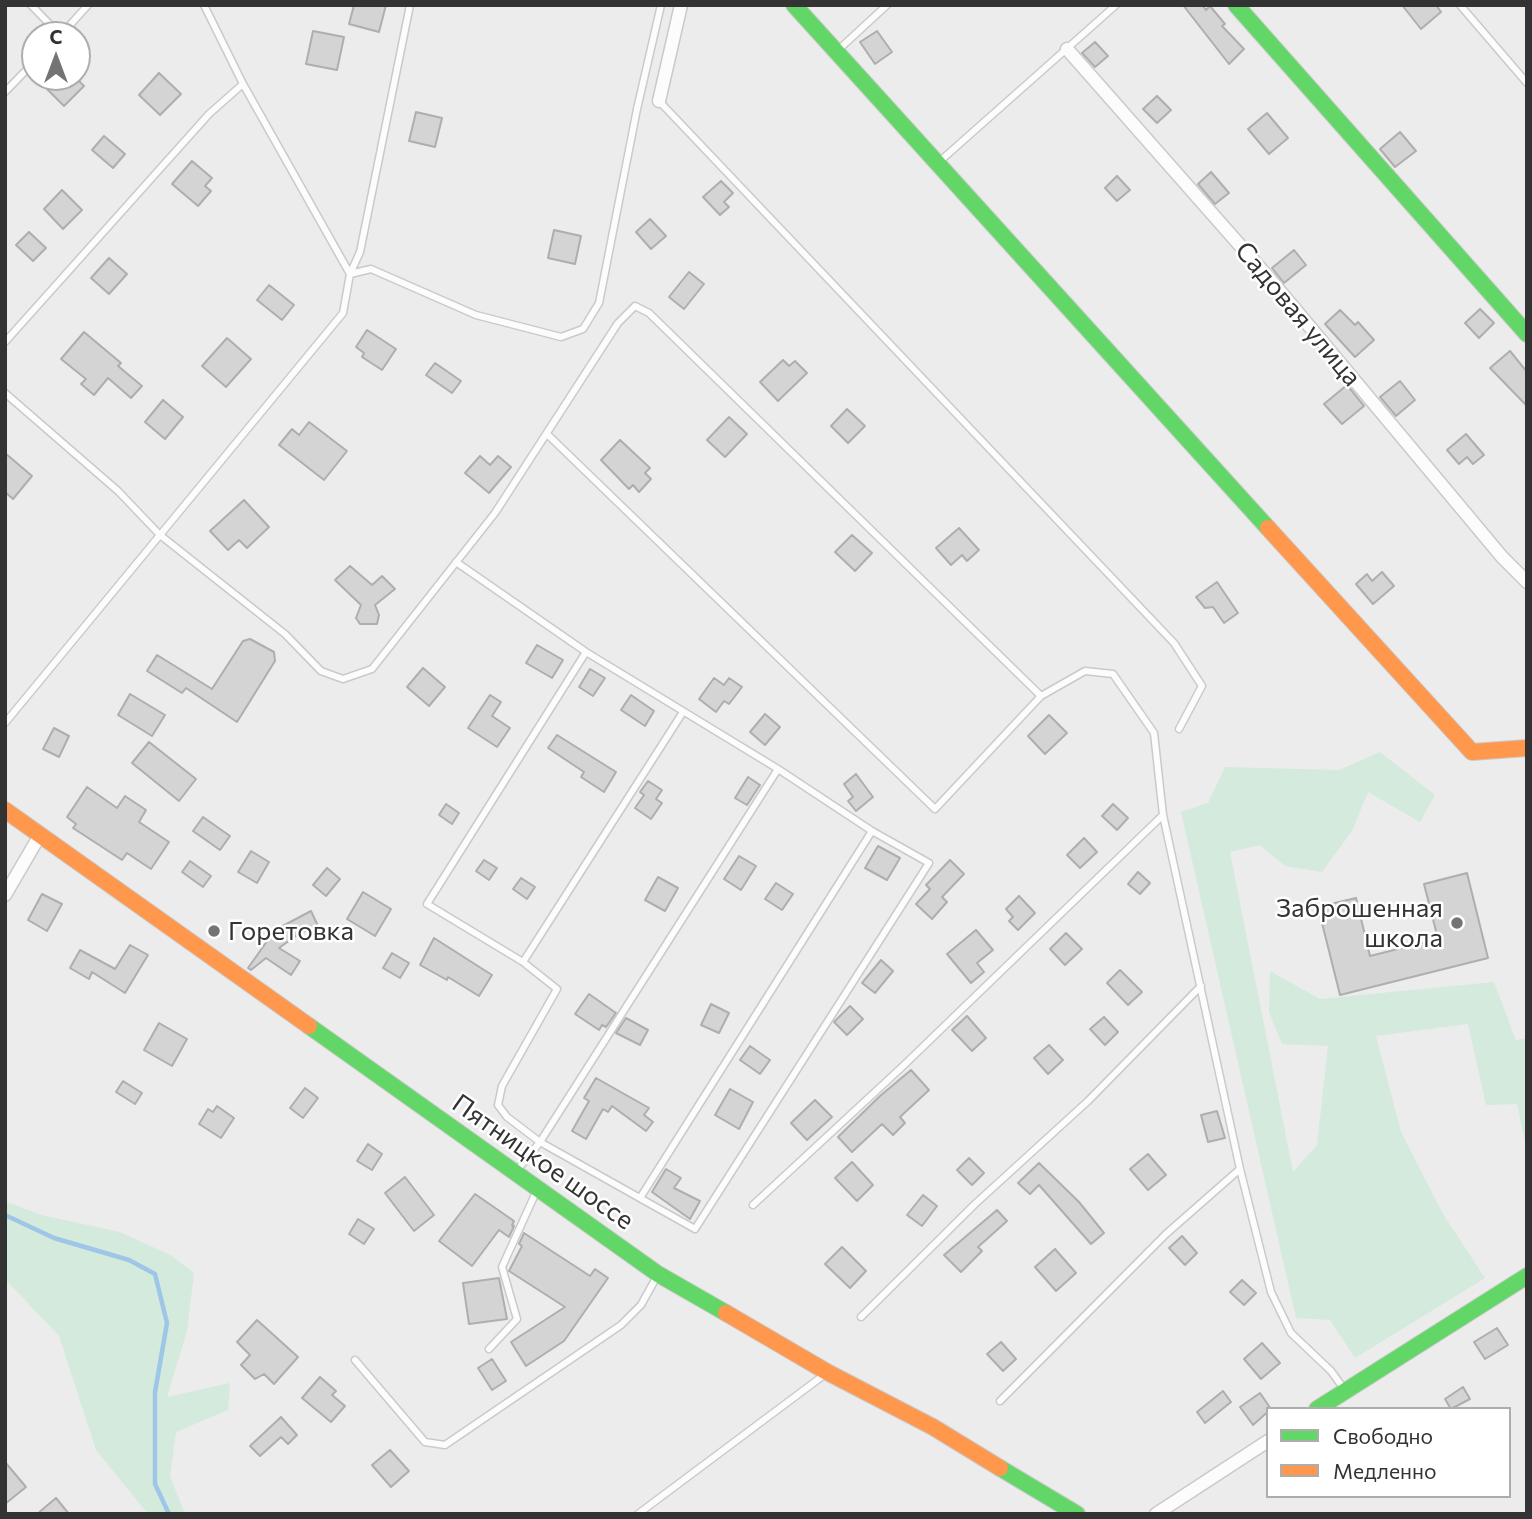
<!DOCTYPE html>
<meta charset="utf-8">
<style>
body{margin:0}
#map{position:relative;width:1532px;height:1519px;overflow:hidden;background:#ececed;font-family:Commissioner,sans-serif}
canvas{display:block}
.frame{position:absolute;inset:0;border:7px solid #333334;pointer-events:none}
.legend{position:absolute;left:1266px;top:1407px;width:245px;height:91px;box-sizing:border-box;background:#fff;border:2px solid #adadae;margin:0;padding:9px 12px;list-style:none;font-size:21px;color:#333334}
.legend li{display:flex;align-items:center;gap:14px;height:35px}
.legend b{width:35px;border:2px solid #adadae}
.north{position:absolute;left:21px;top:21px;width:70px;height:70px;box-sizing:border-box;background:#fff;border:2px solid #adadae;border-radius:50%;rotate:0deg;font-size:19px;font-weight:700;line-height:28px;text-align:center;color:#333334}
.north::after{content:'';display:block;margin:auto;width:24px;height:32px;background:#747475;clip-path:polygon(50% 0,100% 100%,50% 72%,0 100%)}
</style>
<div id="map">
<canvas width="1532" height="1519"></canvas>
<div class="frame"></div>
<ul class="legend">
<li><b style="height:9px;background:#63d668"></b>Свободно</li>
<li><b style="height:9px;background:#ff974d"></b>Медленно</li>
</ul>
<div class="north">С</div>
</div>
<script>
const context = document.querySelector('canvas').getContext('2d');
context.lineJoin = 'round';
function fillPath(path, color) { context.fillStyle = color; context.fill(path, 'evenodd'); }
const poly = rows => new Path2D(rows.map(r => 'M' + r).join(''));
function trace(path, color, width, dash) { context.strokeStyle = color; context.lineWidth = width; context.lineCap = dash ? 'butt' : 'round'; context.setLineDash(dash || []); context.stroke(path); }
function drawText(font, color, halo, rows, align = 'center') {
  context.font = font + ' Commissioner,sans-serif'; context.lineWidth = 5; context.setLineDash([]); context.textBaseline = 'middle'; context.strokeStyle = halo; context.fillStyle = color; for (const [text, x, y, turn = 0] of rows) {
    context.save(); context.translate(x, y); context.rotate((+turn || 0) * Math.PI / 180); context.textAlign = isNaN(turn) ? turn : align; if (halo) context.strokeText(text, 0, 0); context.fillText(text, 0, 0); context.restore();
  }
}
const green = poly([
 [1380,752,1435,795,1420,822,1368,792,1352,831,1322,872,1285,866,1260,845,1230,852,1293,1172,1317,1145,1328,1046,1282,1044,1269,1012,1270,971,1320,999,1494,982,1516,1040,1527,1038,1527,1152,1517,1104,1486,1105,1468,1024,1376,1036,1401,1132,1443,1214,1485,1278,1355,1358,1330,1320,1296,1318,1181,812,1208,803,1225,767,1339,770],
 [5,1201,41,1215,120,1232,172,1256,194,1273,187,1331,167,1397,230,1383,228,1410,176,1432,170,1476,185,1514,148,1514,96,1450,59,1336,5,1279]
]);
const stream = poly([
 [5,1215,54,1238,129,1260,155,1274,167,1323,155,1392,155,1484,169,1514]
]);
const building = poly([
 [354,5,386,5,379,32,349,24,354,5],
 [1183,5,1202,5,1206,10,1210,6,1225,24,1222,26,1244,49,1229,64,1183,5],
 [1402,5,1436,5,1441,12,1421,29,1402,5],
 [313,31,344,37,337,70,306,64,313,31],
 [877,31,892,52,875,64,860,42,877,31],
 [1095,42,1108,56,1095,67,1082,53,1095,42],
 [159,73,181,94,160,115,139,95,159,73],
 [35,77,75,77,84,86,64,106,35,77],
 [1157,96,1171,110,1157,123,1143,109,1157,96],
 [416,112,442,118,435,147,409,141,416,112],
 [1267,113,1288,138,1269,154,1248,129,1267,113],
 [1400,132,1416,151,1395,167,1380,149,1400,132],
 [104,136,125,154,113,168,92,150,104,136],
 [192,161,212,178,205,186,211,191,198,206,172,184,192,161],
 [1211,172,1229,193,1215,204,1198,184,1211,172],
 [1117,176,1130,190,1117,201,1105,188,1117,176],
 [721,181,733,193,724,202,729,207,720,215,703,197,721,181],
 [62,190,82,210,63,229,44,209,62,190],
 [650,219,666,236,651,249,636,232,650,219],
 [554,230,581,236,575,264,548,258,554,230],
 [29,232,46,248,33,261,16,245,29,232],
 [1294,250,1306,265,1284,283,1272,268,1294,250],
 [109,258,127,274,109,294,91,278,109,258],
 [689,272,704,284,684,309,669,297,689,272],
 [269,285,294,305,282,320,257,300,269,285],
 [1480,309,1494,323,1479,338,1465,323,1480,309],
 [1340,310,1355,325,1358,322,1374,340,1355,357,1325,324,1340,310],
 [367,330,396,349,382,370,362,357,364,353,356,347,367,330],
 [84,332,121,363,118,366,142,386,131,398,108,378,94,395,81,384,86,379,61,359,84,332],
 [227,338,251,359,226,387,202,366,227,338],
 [1510,351,1527,372,1527,406,1490,368,1510,351],
 [783,360,789,366,795,361,807,373,778,401,760,382,783,360],
 [435,363,461,381,452,393,426,375,435,363],
 [1400,381,1415,400,1396,416,1380,397,1400,381],
 [1347,385,1364,406,1342,424,1324,404,1347,385],
 [163,400,183,417,165,439,145,422,163,400],
 [847,409,865,426,848,443,831,426,847,409],
 [729,417,747,434,725,457,707,440,729,417],
 [309,422,347,451,324,480,279,445,292,429,299,435,309,422],
 [1466,434,1484,455,1473,464,1467,457,1459,464,1447,450,1466,434],
 [620,440,650,468,645,473,651,479,639,492,633,485,629,489,601,460,620,440],
 [5,453,32,476,13,499,5,492,5,453],
 [480,456,490,465,498,456,511,467,489,493,465,473,480,456],
 [244,500,269,527,247,548,239,540,228,550,210,531,244,500],
 [959,528,979,550,967,561,962,555,951,565,936,548,959,528],
 [852,535,872,553,855,571,835,552,852,535],
 [350,566,372,585,382,576,395,589,375,605,379,615,377,624,360,624,356,618,361,605,335,580,350,566],
 [1382,572,1394,586,1373,604,1356,584,1367,574,1372,581,1382,572],
 [1217,582,1238,613,1224,623,1213,607,1205,608,1196,597,1217,582],
 [250,639,274,652,275,661,237,722,186,688,182,693,147,671,157,655,212,689,243,641,250,639],
 [537,645,563,660,552,678,526,663,537,645],
 [423,668,445,687,429,706,407,687,423,668],
 [590,669,605,678,593,696,579,687,590,669],
 [714,678,724,685,729,678,742,687,729,704,724,701,716,712,699,699,714,678],
 [130,694,165,715,152,736,118,715,130,694],
 [490,695,501,702,492,716,510,728,497,747,468,728,490,695],
 [631,695,654,711,645,726,621,710,631,695],
 [765,714,780,727,765,745,750,732,765,714],
 [1049,715,1067,733,1045,754,1028,736,1049,715],
 [54,728,69,736,59,757,43,749,54,728],
 [557,735,616,772,604,792,581,777,584,772,548,748,557,735],
 [149,742,196,779,179,801,132,763,149,742],
 [856,774,873,797,856,811,848,801,853,797,844,784,856,774],
 [748,777,760,785,747,805,735,798,748,777],
 [648,781,662,790,656,799,662,803,651,819,635,808,644,795,640,792,648,781],
 [87,787,117,808,125,796,146,810,139,822,169,842,151,869,127,853,122,860,73,828,76,824,67,817,87,787],
 [446,804,459,813,452,824,439,815,446,804],
 [1113,804,1128,818,1117,830,1102,816,1113,804],
 [203,817,230,836,220,850,193,831,203,817],
 [1084,838,1097,852,1080,868,1067,855,1084,838],
 [878,846,900,858,887,880,865,868,878,846],
 [251,851,269,862,257,883,238,872,251,851],
 [739,856,756,866,741,890,724,879,739,856],
 [484,860,497,868,489,880,476,871,484,860],
 [950,860,964,874,942,897,947,902,932,919,916,904,930,889,926,885,950,860],
 [190,861,211,876,203,887,182,872,190,861],
 [327,868,340,879,326,896,313,885,327,868],
 [1138,872,1150,883,1140,894,1128,884,1138,872],
 [1467,873,1488,958,1340,995,1318,907,1356,898,1370,956,1438,939,1424,884,1467,873],
 [658,877,678,888,665,911,645,900,658,877],
 [521,878,535,887,527,899,513,889,521,878],
 [776,883,793,894,782,910,765,899,776,883],
 [363,892,391,909,375,936,347,919,363,892],
 [42,894,62,904,47,931,28,920,42,894],
 [1019,896,1035,913,1018,930,1009,921,1013,917,1006,909,1019,896],
 [311,911,318,926,300,933,279,948,300,961,291,975,266,958,251,970,248,968,275,930,311,911],
 [976,930,993,950,977,963,984,972,971,983,947,954,976,930],
 [1066,933,1082,949,1065,965,1050,949,1066,933],
 [434,938,492,975,479,996,448,977,447,980,420,965,434,938],
 [130,945,148,955,125,993,92,972,89,979,70,968,80,950,115,969,130,945],
 [392,953,409,963,400,978,383,968,392,953],
 [881,960,893,971,875,993,862,983,881,960],
 [1120,970,1142,992,1128,1005,1107,983,1120,970],
 [589,994,616,1013,606,1027,602,1025,599,1030,575,1014,589,994],
 [711,1004,729,1013,719,1033,701,1025,711,1004],
 [850,1006,863,1019,847,1035,834,1022,850,1006],
 [967,1016,986,1038,972,1051,952,1030,967,1016],
 [1104,1017,1118,1032,1105,1045,1090,1029,1104,1017],
 [626,1018,648,1030,640,1045,616,1033,626,1018],
 [159,1023,187,1039,172,1066,144,1050,159,1023],
 [1049,1045,1063,1060,1048,1074,1034,1058,1049,1045],
 [750,1046,770,1060,760,1074,740,1060,750,1046],
 [911,1070,929,1090,900,1117,905,1123,893,1135,882,1124,852,1152,838,1137,880,1096,911,1070],
 [596,1078,649,1108,644,1115,653,1122,646,1131,612,1106,608,1112,603,1109,586,1139,572,1131,589,1101,584,1098,596,1078],
 [123,1081,142,1093,135,1104,116,1092,123,1081],
 [305,1088,318,1098,303,1118,290,1108,305,1088],
 [730,1089,753,1102,739,1129,715,1115,730,1089],
 [815,1100,832,1117,807,1140,791,1123,815,1100],
 [217,1106,234,1118,221,1138,199,1124,208,1109,213,1112,217,1106],
 [1217,1111,1225,1138,1208,1142,1201,1115,1217,1111],
 [368,1144,382,1154,372,1170,357,1161,368,1144],
 [1148,1154,1166,1175,1148,1190,1130,1169,1148,1154],
 [969,1158,984,1173,972,1185,957,1170,969,1158],
 [852,1162,873,1185,857,1201,835,1178,852,1162],
 [1039,1163,1079,1202,1104,1233,1091,1244,1039,1185,1030,1194,1018,1183,1039,1163],
 [666,1169,681,1178,674,1188,700,1201,690,1219,652,1192,666,1169],
 [405,1177,434,1215,414,1231,385,1193,405,1177],
 [475,1194,514,1221,512,1225,514,1226,509,1237,499,1230,472,1266,439,1241,475,1194],
 [923,1195,937,1206,922,1226,907,1215,923,1195],
 [997,1210,1007,1221,978,1247,982,1251,961,1272,944,1255,997,1210],
 [358,1219,374,1229,364,1244,349,1234,358,1219],
 [524,1233,590,1276,595,1269,608,1278,564,1341,526,1366,511,1342,565,1307,509,1271,522,1246,519,1244,524,1233],
 [1182,1236,1197,1253,1185,1265,1169,1248,1182,1236],
 [842,1247,866,1271,850,1288,825,1264,842,1247],
 [1055,1249,1076,1273,1056,1291,1035,1267,1055,1249],
 [499,1278,507,1319,469,1324,463,1283,499,1278],
 [1242,1280,1256,1293,1244,1305,1230,1292,1242,1280],
 [257,1320,298,1357,274,1384,264,1374,255,1379,241,1365,250,1355,237,1342,257,1320],
 [1497,1328,1508,1345,1485,1359,1474,1342,1497,1328],
 [1001,1342,1016,1359,1003,1371,987,1354,1001,1342],
 [1262,1343,1280,1363,1261,1379,1244,1359,1262,1343],
 [492,1359,506,1381,492,1390,478,1368,492,1359],
 [320,1377,336,1391,332,1395,345,1406,331,1422,302,1398,320,1377],
 [1463,1387,1470,1399,1451,1409,1445,1399,1463,1387],
 [1223,1391,1231,1402,1205,1423,1197,1412,1223,1391],
 [1260,1393,1271,1409,1253,1425,1240,1407,1260,1393],
 [281,1417,297,1435,288,1444,281,1437,260,1456,250,1446,281,1417],
 [390,1450,409,1471,391,1487,372,1465,390,1450],
 [5,1462,26,1487,5,1504,5,1462],
 [56,1498,69,1514,37,1514,56,1498]
]);
const lane = poly([
 [31,5,60,35],
 [204,5,243,84,350,274,371,269,476,315,561,337,583,329,599,303,637,109,661,5],
 [1460,5,1527,83],
 [61,35,88,5],
 [837,51,887,5],
 [5,92,35,61],
 [659,101,1174,643,1202,686,1179,729],
 [939,162,1116,5],
 [5,342,209,114,243,84],
 [5,393,118,491,160,535,285,634,321,671,343,679,372,669,495,513,618,323,635,306,649,313,1041,696],
 [547,434,935,809,1041,696,1085,671,1113,674,1154,733,1163,815,1240,1169,1271,1292,1291,1333,1331,1371,1344,1389],
 [456,562,586,652,778,769,872,831,929,863,695,1229,540,1142,507,1117,498,1105,502,1086,557,989,523,962,427,904,586,652],
 [5,723,343,313,350,274,360,252,410,5],
 [523,962,683,712],
 [518,1169,540,1142,778,769],
 [640,1198,872,831],
 [753,1205,902,1067,1163,815],
 [861,1317,975,1204,1088,1101,1201,986],
 [489,1349,517,1319,502,1267,537,1190],
 [355,1360,425,1442,445,1445,621,1325,641,1305,656,1278],
 [1000,1401,1166,1234,1240,1169],
 [638,1514,824,1375]
]);
const street = poly([
 [1067,49,1274,284,1502,557,1527,582],
 [659,101,681,5],
 [5,895,40,835],
 [1156,1514,1268,1441]
]);
const fast = poly([
 [794,5,1268,528],
 [1236,5,1527,334],
 [309,1026,658,1274,726,1313],
 [1317,1409,1527,1276],
 [1000,1468,1077,1514]
]);
const slow = poly([
 [1268,528,1472,752,1527,748],
 [5,810,309,1026],
 [726,1313,827,1372,933,1427,1000,1468]
]);
const markers = [
 [1457,923,7,"#747475"],
 [214,931,7,"#747475"]
];
const streetNames = [
 ["Садовая улица",1298,314,50],
 ["Пятницкое шоссе",543,1162,35]
];
const poiNames = [
 ["Заброшенная",1443,908],
 ["школа",1443,938],
 ["Горетовка",228,931,"left"]
];
fillPath(green, '#d3eadd');
trace(stream, '#9ec6e7', 4.5);
fillPath(building, '#d4d4d5');
trace(building, '#aeaeaf', 2);
trace(lane, '#cacacb', 9);
trace(street, '#cacacb', 15);
trace(fast, '#cacacb', 18);
trace(slow, '#cacacb', 18);
trace(lane, '#fcfcfc', 6);
trace(street, '#fcfcfc', 12);
trace(fast, '#63d668', 16);
trace(slow, '#ff974d', 16);
for (const [x, y, r, color] of markers) { const dot = new Path2D(); dot.arc(x, y, r, 0, 2 * Math.PI); context.fillStyle = color; context.fill(dot); trace(dot, '#fff', 2.5); }
drawText('26px', '#333334', '#fff', streetNames);
drawText('26px', '#333334', '#fff', poiNames, 'right');
</script>
